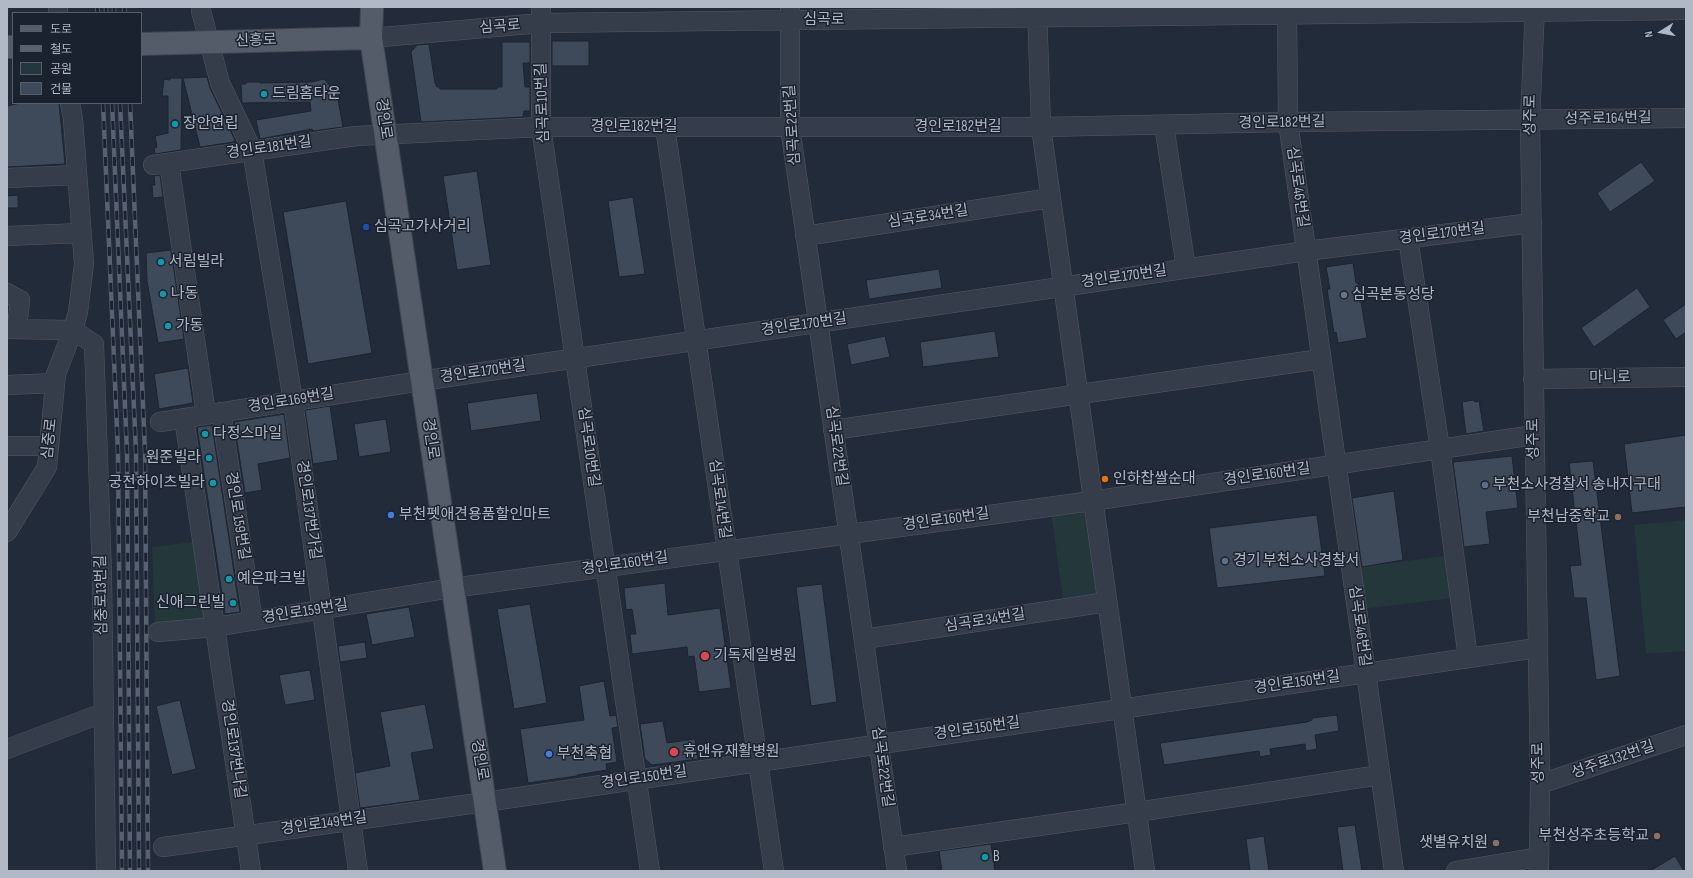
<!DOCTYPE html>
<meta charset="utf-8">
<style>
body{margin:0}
#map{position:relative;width:1693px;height:878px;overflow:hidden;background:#222b3a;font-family:"Sofia Sans Condensed","Noto Sans KR",sans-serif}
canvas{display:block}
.frame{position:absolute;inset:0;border:8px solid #b1b8c6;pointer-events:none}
.legend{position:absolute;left:12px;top:12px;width:130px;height:92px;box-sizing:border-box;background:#1b222f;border:1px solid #575e6b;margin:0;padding:5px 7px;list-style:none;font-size:12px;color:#b1b8c6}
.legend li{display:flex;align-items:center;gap:8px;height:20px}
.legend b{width:20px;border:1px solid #575e6b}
.north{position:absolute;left:1641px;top:12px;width:40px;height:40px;-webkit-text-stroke:3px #1b222f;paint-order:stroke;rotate:259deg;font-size:11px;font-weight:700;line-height:16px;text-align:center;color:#b1b8c6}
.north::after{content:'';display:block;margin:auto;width:14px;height:18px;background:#b1b8c6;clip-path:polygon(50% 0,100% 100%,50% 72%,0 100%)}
</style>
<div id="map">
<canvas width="1693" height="878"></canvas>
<div class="frame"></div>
<ul class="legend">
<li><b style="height:5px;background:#545c6a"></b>도로</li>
<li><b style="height:5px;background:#586171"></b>철도</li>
<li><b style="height:11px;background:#24373b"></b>공원</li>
<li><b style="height:11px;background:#3e4959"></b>건물</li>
</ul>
<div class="north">N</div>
</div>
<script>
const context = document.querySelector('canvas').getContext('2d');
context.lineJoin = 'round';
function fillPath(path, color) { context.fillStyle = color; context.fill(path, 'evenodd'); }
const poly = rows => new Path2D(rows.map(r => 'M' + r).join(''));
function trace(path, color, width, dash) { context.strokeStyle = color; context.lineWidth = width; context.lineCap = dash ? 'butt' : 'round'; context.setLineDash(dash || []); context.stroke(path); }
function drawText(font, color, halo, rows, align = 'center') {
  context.font = font + ' "Sofia Sans Condensed","Noto Sans KR",sans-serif'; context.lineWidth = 3; context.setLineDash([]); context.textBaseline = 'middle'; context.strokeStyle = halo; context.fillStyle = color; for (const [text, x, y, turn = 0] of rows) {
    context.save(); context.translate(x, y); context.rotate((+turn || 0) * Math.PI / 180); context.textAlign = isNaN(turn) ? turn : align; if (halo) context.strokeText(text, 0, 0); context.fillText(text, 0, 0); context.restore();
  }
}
const green = poly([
 [1090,507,1102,599,1064,606,1051,512],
 [1686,520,1686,651,1646,654,1634,525],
 [200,541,210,623,155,627,152,547],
 [1446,556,1452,598,1363,609,1359,567]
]);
const building = poly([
 [552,41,589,41,589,66,552,66,552,41],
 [502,42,530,42,530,63,523,63,525,87,530,87,530,111,524,111,523,117,421,122,411,52,417,45,429,44,435,83,437,87,439,87,440,89,497,89,497,87,502,87,502,42],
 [207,77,210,88,235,140,234,142,200,147,183,78,207,77],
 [170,78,182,78,181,150,155,154,154,148,157,147,155,136,168,133,168,96,162,96,164,79,170,80,170,78],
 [324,79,337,94,343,127,313,131,312,129,260,139,256,120,311,111,310,102,242,103,241,84,246,84,246,82,260,82,260,83,312,82,324,79],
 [20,103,59,103,65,164,7,167,7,106,20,103],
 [1641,162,1655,181,1610,212,1597,193,1641,162],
 [477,171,491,265,457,270,443,176,477,171],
 [160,175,163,197,153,198,152,185,155,185,154,176,160,175],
 [18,195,18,208,7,208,7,196,18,195],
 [633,197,645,274,619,277,608,201,633,197],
 [346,201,372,353,308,364,283,212,346,201],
 [171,250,184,339,158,343,147,281,146,253,171,250],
 [1353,263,1356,283,1358,283,1367,338,1338,343,1336,332,1334,333,1327,289,1330,289,1326,267,1353,263],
 [939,269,942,288,869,299,866,280,939,269],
 [1637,288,1650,307,1594,347,1581,328,1637,288],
 [1686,304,1686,332,1676,339,1663,320,1686,304],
 [995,331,999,357,923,367,920,342,995,331],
 [885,336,890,357,851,365,847,344,885,336],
 [188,368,193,403,159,409,154,374,188,368],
 [537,393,541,421,471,431,467,403,537,393],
 [1474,400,1475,402,1479,401,1484,431,1466,434,1462,402,1474,400],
 [330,406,338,460,313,464,305,410,330,406],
 [284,414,290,458,258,464,262,490,245,493,234,422,284,414],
 [386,419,391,452,359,457,354,424,386,419],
 [212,425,240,612,225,614,197,427,212,425],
 [1686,435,1686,507,1632,513,1624,444,1686,435],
 [1512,456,1518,508,1486,512,1490,544,1464,547,1453,462,1512,456],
 [1593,461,1620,676,1596,680,1586,598,1574,598,1570,566,1581,565,1569,463,1593,461],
 [1394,491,1403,560,1362,567,1352,498,1394,491],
 [1317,515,1325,576,1217,588,1209,528,1317,515],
 [665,583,668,615,720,608,731,688,699,692,694,656,688,657,687,647,632,654,630,634,636,634,632,609,626,610,624,588,665,583],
 [822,584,837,702,811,706,796,587,822,584],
 [530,604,547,703,514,709,497,609,530,604],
 [409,607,415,637,372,645,366,614,409,607],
 [365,642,367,658,340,662,338,646,365,642],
 [310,670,315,700,285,705,279,675,310,670],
 [604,681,610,716,616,715,618,727,612,728,617,762,606,764,607,770,577,775,577,776,528,783,520,729,584,720,579,686,604,681],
 [180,700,196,769,172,775,156,706,180,700],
 [425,704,434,749,411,753,420,800,360,808,355,773,390,766,380,712,425,704],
 [1337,715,1339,731,1315,735,1317,749,1306,751,1305,744,1270,749,1271,755,1260,757,1259,751,1164,765,1160,743,1307,722,1312,720,1312,718,1337,715],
 [663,721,667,743,695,739,698,759,652,765,645,759,640,724,663,721],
 [1355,825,1362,871,1343,871,1337,827,1355,825],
 [1264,836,1269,871,1250,871,1246,839,1264,836],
 [991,844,995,871,942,871,939,851,991,844],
 [1675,856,1684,871,1650,871,1675,856]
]);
const minor = poly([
 [58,7,58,13],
 [541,7,541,127,650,871],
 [1037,7,1041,127,1145,871],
 [1287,7,1288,122,1394,871],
 [1535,7,1530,120,1540,784,1539,871],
 [790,8,790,127,897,871],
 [201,11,220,83,252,150,293,401,358,871],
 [371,38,541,23,1686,10],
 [1164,125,1186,268],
 [665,127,774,871],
 [169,163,206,414],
 [153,165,356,136,541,127,1041,127,1288,122,1686,118],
 [7,178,77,175],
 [7,236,81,233],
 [805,236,1051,198],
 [1408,238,1440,449,1468,658],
 [7,293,20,300,17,329],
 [7,329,73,330,94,344,102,575,106,871],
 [1533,379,1686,377],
 [7,385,55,383],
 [221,412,253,621],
 [184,418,251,871],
 [160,422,421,381,1306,251,1532,223],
 [833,430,1321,359],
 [7,446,49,446],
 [7,532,47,467,56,374,73,330,78,312,84,264,73,119,70,103],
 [158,632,215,627,452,588,1092,501,1534,435],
 [864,639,1107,602],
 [7,749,103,713],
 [1540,784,1686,735],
 [163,847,485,802,1537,648],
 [893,847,1137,812,1380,775],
 [1456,871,1539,857]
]);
const major = poly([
 [372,7,371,38,495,871],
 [329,39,371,38],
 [7,47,13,47]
]);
const rail = poly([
 [97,7,98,13],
 [106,7,106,13],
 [114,7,114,13],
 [124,7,125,13],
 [103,103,118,453,122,871],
 [112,103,127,453,130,871],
 [120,103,136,452,139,871],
 [130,103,145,452,148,871]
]);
const majorBridge = poly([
 [141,44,329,39]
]);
const markers = [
 [264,94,4,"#0f9aa8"],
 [175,124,4,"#0f9aa8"],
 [366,227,4,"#1a4fb4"],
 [161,262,4,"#0f9aa8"],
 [163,294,4,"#0f9aa8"],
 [1344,295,4,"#6b7280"],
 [168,326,4,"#0f9aa8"],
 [205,434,4,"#0f9aa8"],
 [209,458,4,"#0f9aa8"],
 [1105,479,4,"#e8710a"],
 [213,483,4,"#0f9aa8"],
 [1485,485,4,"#5c6f8a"],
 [391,515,4,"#3f7fe0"],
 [1618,517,4,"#8d6e63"],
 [1225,561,4,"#5c6f8a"],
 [229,579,4,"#0f9aa8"],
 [233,603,4,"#0f9aa8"],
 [705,656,5,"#e0444e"],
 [674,752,5,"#e0444e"],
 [549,754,4,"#3f7fe0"],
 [1657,836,4,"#8d6e63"],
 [1496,843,4,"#8d6e63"],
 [985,857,4,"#0f9aa8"]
];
const streetNames = [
 ["심곡로",824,20],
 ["심곡로",500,27,-5],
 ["신흥로",256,41,-2],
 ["심곡로10번길",543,103,-92],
 ["성주로",1531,115,-89],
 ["경인로",383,119,82],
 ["성주로164번길",1608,119,-1],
 ["경인로182번길",1282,123,-1],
 ["심곡로22번길",793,125,-94],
 ["경인로182번길",634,127],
 ["경인로182번길",958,127],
 ["경인로181번길",269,148,-8],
 ["심곡로46번길",1297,187,82],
 ["심곡로34번길",928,217,-9],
 ["경인로170번길",1442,234,-7],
 ["경인로170번길",1124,277,-8],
 ["경인로170번길",804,325,-8],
 ["경인로170번길",483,372,-8],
 ["마니로",1610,378,-1],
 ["경인로169번길",291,401,-9],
 ["심중로",50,439,-84],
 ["경인로",430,439,82],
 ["성주로",1534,439,-91],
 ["심곡로22번길",836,446,82],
 ["심곡로10번길",588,447,82],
 ["경인로160번길",1267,475,-8],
 ["심곡로14번길",719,499,82],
 ["경인로137번가길",308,510,82],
 ["경인로 159번길",237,516,81],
 ["경인로160번길",946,520,-8],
 ["경인로160번길",625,564,-8],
 ["심중로13번길",102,595,-91],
 ["경인로159번길",305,612,-9],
 ["심곡로34번길",985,621,-9],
 ["심곡로46번길",1359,626,82],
 ["경인로150번길",1297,683,-8],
 ["경인로150번길",977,729,-8],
 ["경인로137번나길",233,749,82],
 ["경인로",479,760,81],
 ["성주로132번길",1613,760,-19],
 ["성주로",1539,763,-91],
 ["심곡로22번길",882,767,82],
 ["경인로150번길",644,778,-8],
 ["경인로149번길",324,824,-8]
];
const poiNames = [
 ["드림홈타운",272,94],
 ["장안연립",183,124],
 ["심곡고가사거리",374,227],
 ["서림빌라",169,262],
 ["나동",171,294],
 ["심곡본동성당",1352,295],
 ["가동",176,326],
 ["다정스마일",213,434],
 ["원준빌라",201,458,"right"],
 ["인하찹쌀순대",1113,479],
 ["궁전하이츠빌라",205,483,"right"],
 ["부천소사경찰서 송내지구대",1493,485],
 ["부천펫애견용품할인마트",399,515],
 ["부천남중학교",1610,517,"right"],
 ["경기 부천소사경찰서",1233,561],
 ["예은파크빌",237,579],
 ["신애그린빌",225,603,"right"],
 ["기독제일병원",714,656],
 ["휴앤유재활병원",683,752],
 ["부천축협",557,754],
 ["부천성주초등학교",1649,836,"right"],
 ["샛별유치원",1488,843,"right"],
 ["B",993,857]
];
fillPath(green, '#24373b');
fillPath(building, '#3e4959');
trace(building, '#1d2431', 1);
trace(minor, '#515865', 20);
trace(major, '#3f4653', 24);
trace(minor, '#363d4a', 19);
trace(major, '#545c6a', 22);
trace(rail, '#586171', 4.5);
trace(rail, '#1b222f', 3, [9]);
trace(majorBridge, '#3f4653', 24, []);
trace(majorBridge, '#545c6a', 22);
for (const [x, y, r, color] of markers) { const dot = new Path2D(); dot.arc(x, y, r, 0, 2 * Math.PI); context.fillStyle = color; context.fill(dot); trace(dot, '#1b222f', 1.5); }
drawText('15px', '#b1b8c6', '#1b222f', streetNames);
drawText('15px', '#b1b8c6', '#1b222f', poiNames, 'left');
</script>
